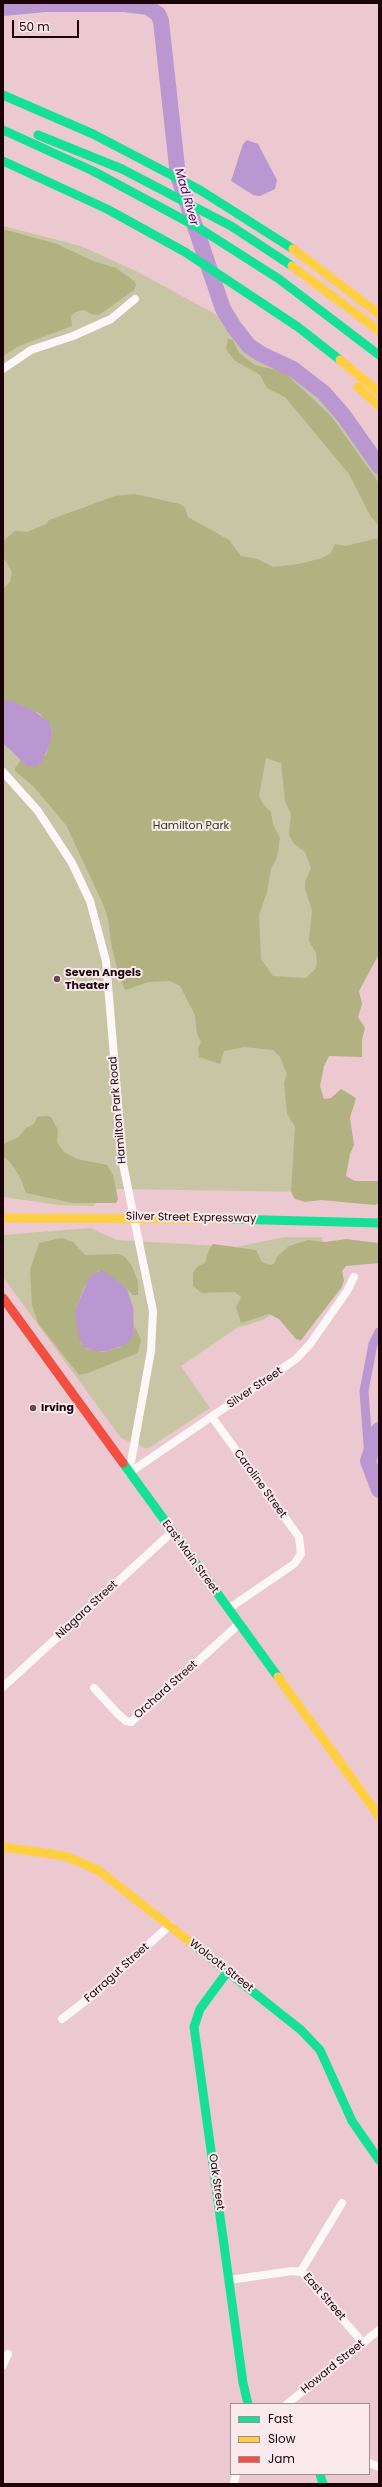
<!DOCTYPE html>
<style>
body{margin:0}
#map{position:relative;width:382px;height:2487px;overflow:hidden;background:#ecc9d0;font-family:Poppins,sans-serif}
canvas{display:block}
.frame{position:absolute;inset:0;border:4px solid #1b0309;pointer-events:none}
.legend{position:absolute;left:230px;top:2403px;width:140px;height:72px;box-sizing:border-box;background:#fbeaed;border:1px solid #a18e92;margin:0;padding:5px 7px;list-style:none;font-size:12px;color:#1b0309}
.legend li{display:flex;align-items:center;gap:8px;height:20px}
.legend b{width:20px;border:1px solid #a18e92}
.scale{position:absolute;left:12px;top:20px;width:67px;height:18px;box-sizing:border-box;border:2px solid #1b0309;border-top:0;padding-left:5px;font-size:12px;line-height:14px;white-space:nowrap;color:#1b0309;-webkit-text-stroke:3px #fbeaed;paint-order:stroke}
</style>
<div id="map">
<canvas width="382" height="2487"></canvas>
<div class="frame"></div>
<ul class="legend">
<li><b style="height:5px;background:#16e098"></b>Fast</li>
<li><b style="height:5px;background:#ffcf43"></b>Slow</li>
<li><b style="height:5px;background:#f24e42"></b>Jam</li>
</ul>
<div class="scale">50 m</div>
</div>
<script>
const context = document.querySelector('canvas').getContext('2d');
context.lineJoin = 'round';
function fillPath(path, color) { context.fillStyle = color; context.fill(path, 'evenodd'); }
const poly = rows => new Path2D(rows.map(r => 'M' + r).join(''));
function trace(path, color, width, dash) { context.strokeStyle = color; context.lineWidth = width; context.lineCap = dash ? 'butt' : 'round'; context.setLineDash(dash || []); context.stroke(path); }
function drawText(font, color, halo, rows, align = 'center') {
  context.font = font + ' Poppins,sans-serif'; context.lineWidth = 4; context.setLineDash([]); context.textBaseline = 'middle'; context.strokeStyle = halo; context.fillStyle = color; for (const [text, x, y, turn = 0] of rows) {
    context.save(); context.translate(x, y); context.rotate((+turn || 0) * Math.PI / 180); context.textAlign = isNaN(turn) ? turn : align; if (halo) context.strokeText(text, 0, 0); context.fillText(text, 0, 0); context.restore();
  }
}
const green = poly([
 [3,226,81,246,138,272,244,330,251,339,322,385,379,462,379,552,364,700,312,1036,316,1192,109,1189,93,1206,59,1205,3,1197],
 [90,1228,117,1240,236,1247,284,1237,322,1237,328,1283,337,1291,300,1342,279,1309,263,1320,237,1328,181,1366,210,1408,147,1449,121,1438,3,1277,3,1235]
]);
const forest = poly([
 [3,229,57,244,93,261,116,268,134,281,136,285,134,290,99,315,91,314,84,310,76,312,71,316,72,326,19,346,3,356],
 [228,339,233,340,239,353,255,365,284,372,331,416,379,483,379,526,371,517,349,474,285,397,267,388,260,375,234,360,226,349],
 [135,494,180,504,185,508,188,517,229,540,241,556,258,559,273,567,299,564,322,558,330,554,335,544,345,546,379,538,379,954,359,991,362,1004,358,1017,365,1028,362,1039,362,1057,329,1056,324,1066,320,1086,324,1099,331,1098,341,1089,356,1098,350,1118,354,1145,350,1154,346,1176,355,1181,379,1181,379,1203,375,1205,321,1200,305,1202,295,1199,291,1192,295,1126,287,1114,284,1083,287,1074,280,1057,273,1050,244,1047,224,1051,220,1064,199,1057,198,1048,201,1042,197,1034,195,1015,180,986,170,981,149,982,125,990,120,979,112,949,108,919,103,904,66,825,34,787,15,771,15,768,21,760,27,766,46,755,52,734,51,726,39,713,3,700,3,589,10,582,12,571,3,557,3,541,15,531,27,532,46,524,49,520,115,496],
 [266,758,281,763,285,801,291,814,289,835,294,844,305,852,311,868,305,882,305,889,312,910,309,941,316,953,317,963,315,969,306,978,273,976,261,959,259,915,267,892,271,869,277,858,280,838,273,824,271,812,263,804,259,796],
 [46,1116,51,1117,58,1130,57,1142,64,1152,77,1159,107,1165,113,1175,118,1199,116,1203,73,1203,26,1193,20,1177,10,1162,3,1156,3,1144,19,1137,26,1128,34,1124,37,1117],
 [61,1238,73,1242,85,1255,118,1254,125,1257,132,1266,138,1282,138,1295,133,1295,121,1283,98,1271,84,1287,76,1309,81,1343,87,1349,104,1352,121,1347,132,1338,135,1327,141,1340,138,1353,88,1373,79,1375,38,1323,32,1305,30,1270,39,1243],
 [346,1239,379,1243,379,1263,346,1266,342,1271,344,1280,342,1287,301,1340,296,1339,279,1319,269,1314,241,1323,236,1307,241,1297,235,1292,202,1293,193,1286,193,1273,198,1266,205,1263,209,1250,213,1244,256,1250,262,1262,270,1265,274,1264,277,1257,289,1246,308,1240,325,1242]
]);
const water = poly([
 [247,140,258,144,277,180,275,189,260,196,253,195,231,181,243,144],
 [3,700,14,702,34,711,50,723,52,734,50,743,42,761,36,767,27,766,3,743],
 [102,1271,121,1283,127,1289,133,1307,134,1330,132,1338,125,1345,106,1351,95,1351,84,1347,79,1339,75,1311,88,1280,94,1273]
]);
const canal = poly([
 [369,1458,364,1391,373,1344,379,1332]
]);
const river = poly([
 [3,8,45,4,124,4,148,7,158,14,161,21,178,176,223,309,234,327,249,346,261,354,293,369,324,393,344,416,379,466],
 [379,1430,368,1461,379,1490]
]);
const street = poly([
 [3,369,31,350,73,336,111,319,135,299],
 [3,772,38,811,72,863,90,901,106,961,123,1164,153,1311,151,1351,129,1473],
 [212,1417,299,1537,301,1554,294,1564,228,1609],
 [129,1473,296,1359,310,1344,347,1291,354,1277],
 [3,1687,172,1532],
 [94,1688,117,1713,126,1721,131,1722,239,1624],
 [62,2019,93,1995,170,1925],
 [301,2271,342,2203],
 [229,2280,292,2271,302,2272,363,2343],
 [3,2365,8,2354],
 [287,2404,379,2330],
 [369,2463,379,2467],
 [234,2482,236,2474]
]);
const fast = poly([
 [3,95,93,134,200,190,293,249],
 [3,130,93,171,199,228,279,279,379,355],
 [38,135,122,169,231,226,292,266],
 [3,161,107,209,185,252,298,327,340,360],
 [228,1219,379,1223],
 [123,1463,278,1677],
 [194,1945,301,2030,320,2050,352,2121,379,2160],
 [228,1971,200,2009,194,2027,243,2383,248,2404],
 [320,2474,323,2484]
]);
const slow = poly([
 [293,249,379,314],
 [292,266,379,331],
 [340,360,379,392],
 [358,387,379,406],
 [3,1218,228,1219],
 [278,1677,379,1816],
 [3,1847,65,1856,98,1870,194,1945]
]);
const jam = poly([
 [3,1298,123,1463]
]);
const markers = [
 [57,979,4,"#64484f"],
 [33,1408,4,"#64484f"]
];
const parkNames = [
 ["Hamilton Park",191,826]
];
const poiNames = [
 ["Seven Angels",65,973],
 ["Theater",65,986],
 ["Irving",41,1408]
];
const streetNames = [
 ["Hamilton Park Road",118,1110,-95],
 ["Silver Street Expressway",191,1218,1],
 ["Silver Street",255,1388,-34],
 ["Caroline Street",260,1484,54],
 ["East Main Street",190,1557,54],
 ["Niagara Street",87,1610,-43],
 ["Orchard Street",166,1690,-42],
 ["Wolcott Street",221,1966,38],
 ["Farragut Street",117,1973,-42],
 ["Oak Street",216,2182,82],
 ["East Street",324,2297,49],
 ["Howard Street",333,2367,-39]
];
const waterNames = [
 ["Mad River",186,197,74]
];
fillPath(green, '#c8c5a5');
fillPath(forest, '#b1b181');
fillPath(water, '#bb97d1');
trace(canal, '#bb97d1', 9);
trace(river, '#bb97d1', 16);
trace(street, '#fcf7f8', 8);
trace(fast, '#16e098', 9);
trace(slow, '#ffcf43', 9);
trace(jam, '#f24e42', 9);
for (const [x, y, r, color] of markers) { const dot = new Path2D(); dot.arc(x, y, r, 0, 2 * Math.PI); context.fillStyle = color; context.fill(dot); trace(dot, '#fbeaed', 1.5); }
drawText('11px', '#313d17', '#fbeaed', parkNames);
drawText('bold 11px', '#1b0309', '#fbeaed', poiNames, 'left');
drawText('11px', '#1b0309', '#fbeaed', streetNames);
drawText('italic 12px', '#3d0067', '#fbeaed', waterNames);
</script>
